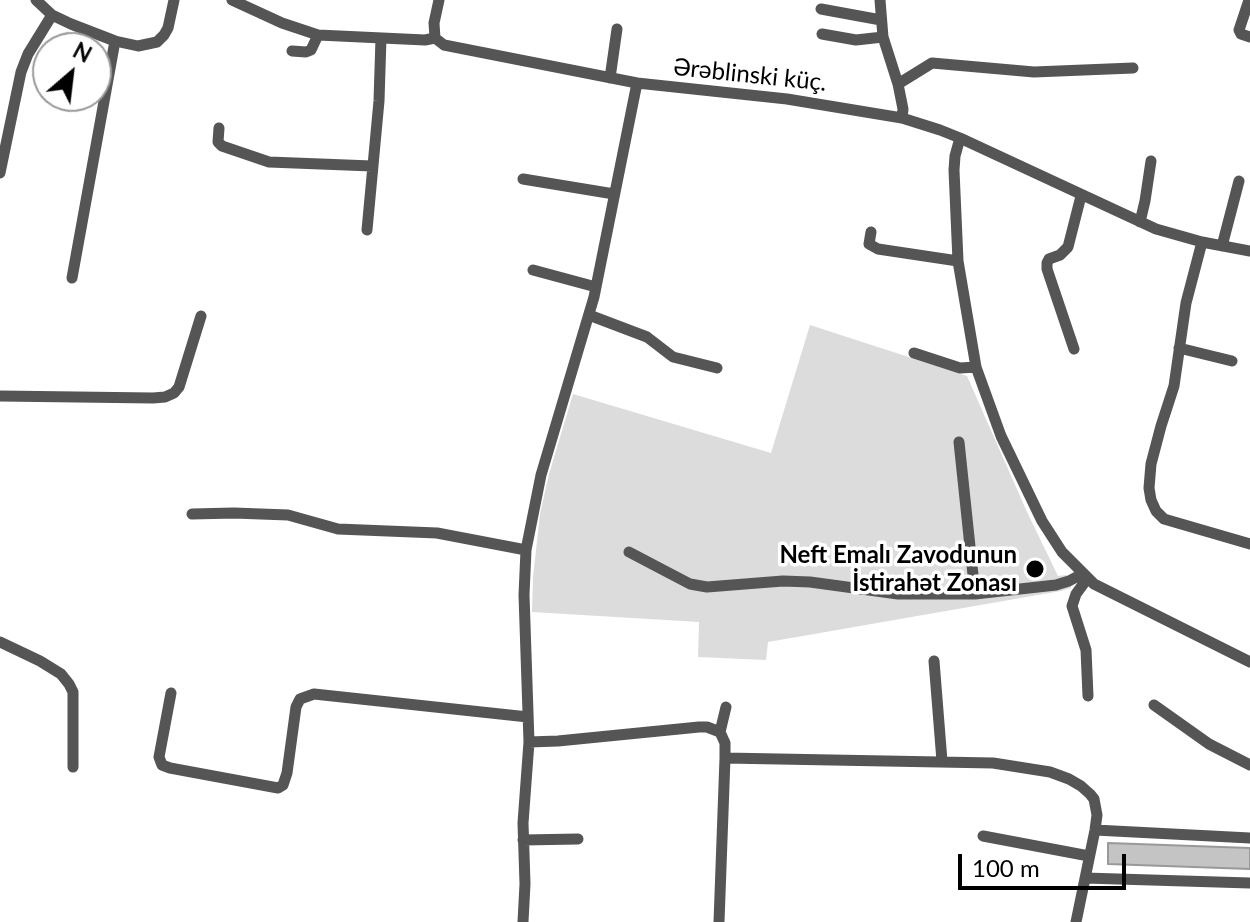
<!DOCTYPE html>
<meta charset="utf-8">
<style>
body{margin:0}
#map{position:relative;width:1250px;height:922px;overflow:hidden;background:#fff;font-family:Lato,sans-serif}
canvas{display:block}
.north{position:absolute;left:32px;top:32px;width:80px;height:80px;box-sizing:border-box;background:#fff;border:2px solid #999;border-radius:50%;rotate:28deg;font-size:22px;font-weight:700;line-height:32px;text-align:center;color:#000}
.north::after{content:'';display:block;margin:auto;width:28px;height:36px;background:#000;clip-path:polygon(50% 0,100% 100%,50% 72%,0 100%)}
.scale{position:absolute;left:958px;top:854px;width:168px;height:36px;box-sizing:border-box;border:4px solid #000;border-top:0;padding-left:10px;font-size:24px;line-height:28px;white-space:nowrap;color:#000;-webkit-text-stroke:6px #fff;paint-order:stroke}
</style>
<div id="map">
<canvas width="1250" height="922"></canvas>
<div class="north">N</div>
<div class="scale">100 m</div>
</div>
<script>
const context = document.querySelector('canvas').getContext('2d');
context.lineJoin = 'round';
function fillPath(path, color) { context.fillStyle = color; context.fill(path, 'evenodd'); }
const poly = rows => new Path2D(rows.map(r => 'M' + r).join(''));
function trace(path, color, width, dash) { context.strokeStyle = color; context.lineWidth = width; context.lineCap = dash ? 'butt' : 'round'; context.setLineDash(dash || []); context.stroke(path); }
function drawText(font, color, halo, rows, align = 'center') {
  context.font = font + ' Lato,sans-serif'; context.lineWidth = 7; context.setLineDash([]); context.textBaseline = 'middle'; context.strokeStyle = halo; context.fillStyle = color; for (const [text, x, y, turn = 0] of rows) {
    context.save(); context.translate(x, y); context.rotate((+turn || 0) * Math.PI / 180); context.textAlign = isNaN(turn) ? turn : align; if (halo) context.strokeText(text, 0, 0); context.fillText(text, 0, 0); context.restore();
  }
}
const green = poly([
 [810,325,967,376,1027,512,1058,576,1067,575,1071,588,1061,591,768,642,766,660,698,657,699,622,532,612,533,577,540,514,549,474,573,394,771,453]
]);
const building = poly([
 [1108,843,1250,848,1250,869,1108,864,1108,843]
]);
const minor = poly([
 [36,0,52,15,71,24,115,41,138,46,157,42,164,35,168,28,174,0],
 [232,0,282,23,318,35,425,40,435,38,444,45,637,83,787,99,902,118,940,130,960,138,1156,229,1202,242,1250,251],
 [880,0,883,37,898,84,903,109,902,118],
 [1249,0,1239,30,1241,34,1250,37],
 [821,9,881,20],
 [822,34,856,40,883,37],
 [435,38,434,23,439,0],
 [292,51,306,52,311,50,318,35],
 [610,78,617,29],
 [898,84,932,63,1034,72,1133,68],
 [219,128,218,142,222,146,269,162,372,166],
 [960,138,955,156,954,170,958,261,976,367,1001,436,1042,521,1062,552,1094,584,1250,662],
 [0,173,21,72,28,54,52,15],
 [523,179,614,194],
 [1140,222,1145,201,1151,161],
 [367,230,379,101,381,38],
 [871,232,869,244,878,249,958,261],
 [1202,242,1186,303,1174,386,1161,426,1151,464,1149,488,1151,500,1156,511,1164,519,1250,544],
 [1222,246,1239,181],
 [533,270,596,287],
 [72,278,115,41],
 [589,315,647,337,673,357,717,368],
 [1179,348,1232,361],
 [1074,349,1047,269,1047,263,1049,259,1060,255,1068,247,1081,196],
 [914,353,960,368,976,367],
 [0,396,153,398,165,397,174,393,179,387,201,316],
 [959,442,975,594],
 [192,514,234,513,288,515,338,529,437,533,526,550],
 [629,552,690,584,707,587,783,581,810,582,898,594,975,594,1056,585,1069,581,1082,574],
 [1087,579,1076,594,1072,606,1086,650,1088,696],
 [0,642,40,661,61,674,69,684,73,692,73,767],
 [934,661,942,761],
 [171,693,159,757,162,765,170,768,278,788,283,785,287,773,296,707,300,699,314,694,528,717],
 [1154,705,1209,744,1250,765],
 [720,732,726,707],
 [529,742,558,741,699,727,707,727,720,732,725,743,725,758,719,922],
 [725,758,993,763,1050,772,1069,779,1081,786,1090,794,1094,799,1097,815,1095,830,1076,922],
 [1095,830,1250,838],
 [983,836,1089,856],
 [523,840,578,839],
 [1085,878,1250,883],
 [523,922,525,884,523,823,529,742,524,595,526,550,541,475,594,297,637,83]
]);
const markers = [
 [1035,569,10,"#000"]
];
const streetNames = [
 ["Ərəblinski küç.",750,75,6]
];
const poiNames = [
 ["Neft Emalı Zavodunun",1017,555],
 ["İstirahət Zonası",1017,583]
];
fillPath(green, '#dcdcdc');
fillPath(building, '#c4c4c4');
trace(building, '#999', 2);
trace(minor, '#555', 11);
for (const [x, y, r, color] of markers) { const dot = new Path2D(); dot.arc(x, y, r, 0, 2 * Math.PI); context.fillStyle = color; context.fill(dot); trace(dot, '#fff', 3); }
drawText('24px', '#000', '#fff', streetNames);
drawText('bold 24px', '#000', '#fff', poiNames, 'right');
</script>
